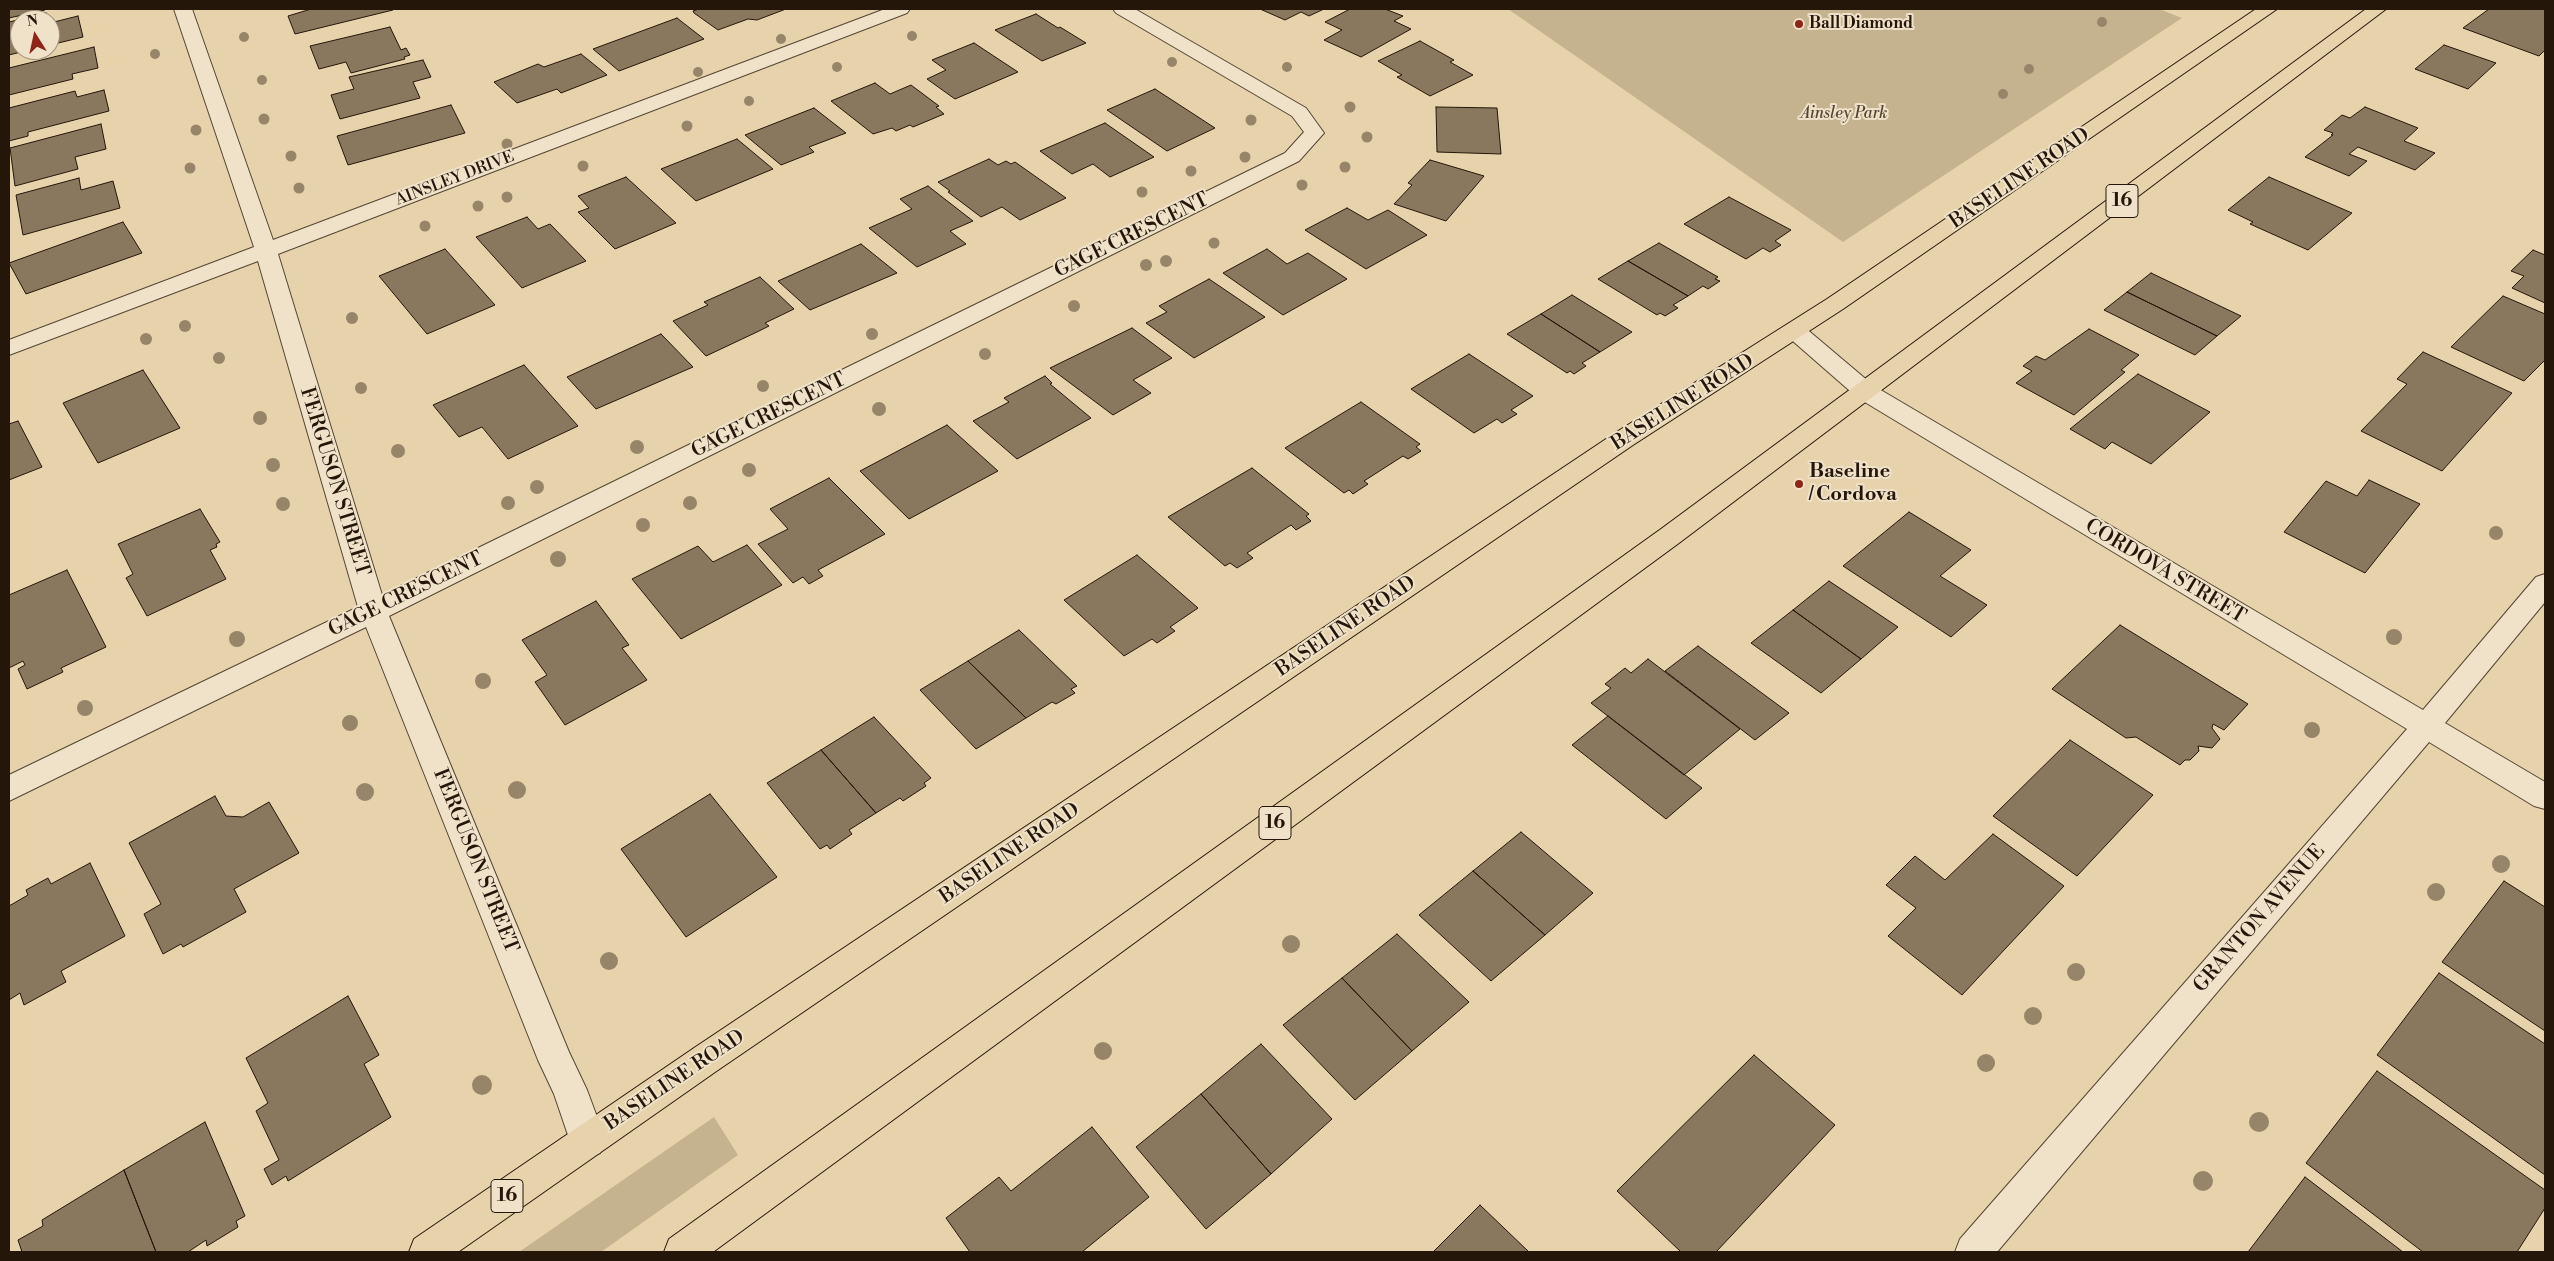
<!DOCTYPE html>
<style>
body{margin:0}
#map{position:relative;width:2554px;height:1261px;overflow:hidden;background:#e6d3ac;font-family:"Libre Bodoni",serif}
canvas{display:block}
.frame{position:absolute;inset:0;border:10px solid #241609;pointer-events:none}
.north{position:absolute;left:10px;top:10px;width:50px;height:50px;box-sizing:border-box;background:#efe2c9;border:1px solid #9e907c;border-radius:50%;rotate:350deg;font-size:14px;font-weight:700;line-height:20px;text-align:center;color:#241609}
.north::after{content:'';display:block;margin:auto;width:18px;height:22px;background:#8f2418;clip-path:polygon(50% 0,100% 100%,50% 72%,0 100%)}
</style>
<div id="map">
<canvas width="2554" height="1261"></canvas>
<div class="frame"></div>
<div class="north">N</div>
</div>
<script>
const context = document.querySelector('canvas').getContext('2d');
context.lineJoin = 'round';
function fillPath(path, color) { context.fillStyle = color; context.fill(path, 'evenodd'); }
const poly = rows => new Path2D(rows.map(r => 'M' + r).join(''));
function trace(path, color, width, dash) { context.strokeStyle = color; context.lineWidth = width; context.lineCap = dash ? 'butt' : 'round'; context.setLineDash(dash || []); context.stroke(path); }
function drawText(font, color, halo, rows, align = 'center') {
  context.font = font + ' "Libre Bodoni",serif'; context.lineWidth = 4; context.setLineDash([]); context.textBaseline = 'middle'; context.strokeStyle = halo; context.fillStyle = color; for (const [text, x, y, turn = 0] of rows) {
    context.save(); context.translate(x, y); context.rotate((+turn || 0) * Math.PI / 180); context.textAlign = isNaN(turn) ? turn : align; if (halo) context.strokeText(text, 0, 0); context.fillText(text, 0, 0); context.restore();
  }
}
const green = poly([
 [1508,9,2159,9,2182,18,1843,242],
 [714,1117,738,1155,601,1252,519,1252]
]);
const building = poly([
 [9,9,45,9,45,10,9,18,9,9],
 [311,9,392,9,393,10,295,34,288,16,311,9],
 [699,9,786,9,757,20,748,19,718,30,694,13,693,11,699,9],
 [1260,9,1324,9,1309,16,1301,12,1285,20,1260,9],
 [1350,9,1385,9,1403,16,1394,21,1411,29,1361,57,1324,40,1342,30,1325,22,1350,9],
 [2489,9,2545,9,2545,50,2539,56,2463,28,2489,9],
 [46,13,48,20,20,20,20,50,29,50,9,55,9,22,46,13],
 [1036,14,1058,28,1060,27,1086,43,1042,61,995,30,1036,14],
 [78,16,83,37,50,45,50,23,78,16],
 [677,18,704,39,619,71,593,49,677,18],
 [390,27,401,50,406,48,410,55,404,57,405,59,351,73,346,62,319,69,310,46,390,27],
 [1420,41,1454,60,1450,62,1473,75,1430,96,1397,77,1402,75,1378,61,1420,41],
 [974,43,1018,72,955,99,927,79,946,70,932,60,974,43],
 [2444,45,2496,63,2468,89,2415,69,2444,45],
 [94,47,98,68,72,74,73,79,9,95,9,68,94,47],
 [581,54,607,75,561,93,557,89,517,103,494,82,538,64,544,67,581,54],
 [423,60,431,77,413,82,420,98,340,119,331,95,354,89,349,77,423,60],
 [875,83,890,94,911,85,939,106,936,107,944,114,913,127,910,125,896,131,892,128,873,134,831,101,875,83],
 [1155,89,1215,128,1167,151,1107,110,1155,89],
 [104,90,109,111,28,132,28,136,9,141,9,108,75,91,77,97,104,90],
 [451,105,465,133,348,165,337,136,451,105],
 [1436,107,1497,108,1501,154,1437,152,1436,107],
 [2365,107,2418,128,2404,141,2435,153,2415,170,2358,147,2349,154,2367,161,2349,176,2305,157,2333,135,2331,135,2333,133,2324,130,2342,115,2350,118,2365,107],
 [814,108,846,133,809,147,814,152,781,165,745,135,814,108],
 [1105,123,1154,157,1110,177,1093,164,1072,174,1040,151,1105,123],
 [101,124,106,149,75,157,78,169,15,186,10,148,101,124],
 [737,139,773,169,696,201,661,169,737,139],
 [989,159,998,165,1006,161,1011,164,1015,162,1066,198,1020,220,1002,207,981,217,948,192,950,191,938,182,989,159],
 [1430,160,1484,176,1446,221,1394,204,1412,185,1408,183,1430,160],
 [626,177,676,223,615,249,578,212,589,208,578,196,626,177],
 [2269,177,2352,213,2308,250,2250,224,2253,222,2228,210,2269,177],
 [79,178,81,190,113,181,120,208,23,235,16,195,79,178],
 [928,186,973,221,950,231,966,244,917,267,869,228,912,209,900,199,928,186],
 [1729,197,1791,230,1775,241,1781,245,1770,252,1763,248,1746,259,1684,224,1729,197],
 [1347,208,1368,220,1388,210,1427,235,1366,269,1305,230,1347,208],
 [527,217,538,229,550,224,586,261,522,288,476,237,527,217],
 [123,222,142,253,26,294,9,263,123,222],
 [1659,243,1718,277,1715,279,1720,281,1708,289,1703,286,1688,296,1628,261,1659,243],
 [861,244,897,273,810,310,778,281,861,244],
 [445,249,495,305,427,334,379,276,445,249],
 [1267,249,1287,264,1308,253,1347,279,1283,315,1223,273,1267,249],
 [2533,250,2545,255,2545,303,2512,288,2524,276,2511,271,2533,250],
 [1628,261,1688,296,1673,305,1678,308,1665,316,1660,313,1657,315,1598,279,1628,261],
 [2151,273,2241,316,2217,336,2127,292,2151,273],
 [760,277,794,309,765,323,769,326,757,332,706,356,673,321,708,305,704,302,760,277],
 [1209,279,1265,317,1194,358,1146,323,1167,312,1159,306,1209,279],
 [2127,292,2217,336,2195,355,2104,310,2127,292],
 [1572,295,1632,332,1600,352,1541,314,1572,295],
 [2503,296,2545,314,2545,360,2524,381,2451,347,2503,296],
 [1541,314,1600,352,1582,363,1586,366,1574,374,1570,371,1567,373,1507,334,1541,314],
 [1132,328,1172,358,1133,380,1151,393,1113,415,1050,368,1132,328],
 [2089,329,2139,355,2121,370,2125,372,2074,415,2016,383,2032,371,2023,366,2036,356,2045,360,2089,329],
 [661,334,693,367,596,409,567,377,661,334],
 [2423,352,2512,393,2442,471,2361,431,2407,384,2397,379,2423,352],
 [1469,354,1533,396,1511,410,1517,414,1502,423,1497,419,1474,433,1411,389,1469,354],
 [524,365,578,426,508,459,482,427,459,437,433,405,524,365],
 [143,370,180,428,98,463,63,403,143,370],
 [2138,374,2210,412,2151,464,2112,442,2105,449,2070,429,2138,374],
 [1045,376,1052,383,1050,384,1091,418,1017,459,973,421,1009,402,1004,398,1045,376],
 [1361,402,1420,444,1416,447,1421,451,1408,459,1403,456,1364,481,1368,484,1353,494,1349,490,1344,493,1285,448,1361,402],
 [18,421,42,467,9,480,9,424,18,421],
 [947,425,998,471,909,519,860,471,947,425],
 [1252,468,1309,514,1306,516,1311,521,1296,530,1291,525,1247,553,1253,558,1237,568,1230,563,1225,566,1168,517,1252,468],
 [829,478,885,534,818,570,823,576,809,584,803,577,793,583,758,544,788,529,770,509,829,478],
 [2369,480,2420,504,2365,573,2284,532,2326,481,2357,496,2369,480],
 [200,509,220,542,216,544,217,547,210,550,226,579,147,616,126,578,133,574,118,544,200,509],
 [1909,512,1971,550,1940,576,1987,605,1951,637,1843,566,1909,512],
 [747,545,782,585,681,639,632,579,698,546,713,562,747,545],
 [1137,555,1198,608,1170,627,1175,631,1157,643,1152,639,1124,656,1064,600,1137,555],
 [67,570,106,647,61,668,63,672,27,689,18,669,25,665,23,661,9,668,9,595,67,570],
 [1829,581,1898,627,1861,659,1793,610,1829,581],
 [596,601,629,645,622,648,647,680,565,725,535,682,547,675,522,640,596,601],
 [1793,610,1861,659,1821,693,1751,643,1793,610],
 [2120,625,2248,704,2224,730,2213,724,2212,728,2220,739,2212,748,2198,746,2199,751,2190,760,2185,760,2180,765,2136,737,2126,738,2052,689,2120,625],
 [1019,630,1077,686,1071,689,1075,693,1056,704,1052,702,1026,718,968,661,1019,630],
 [1698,646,1789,713,1755,740,1665,671,1698,646],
 [1648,659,1740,729,1684,775,1591,703,1611,688,1605,684,1625,668,1631,673,1648,659],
 [968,661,1026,718,976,749,920,690,968,661],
 [1608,716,1702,788,1666,819,1572,745,1608,716],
 [874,717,931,778,924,783,926,786,903,801,900,798,876,813,821,750,874,717],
 [2070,740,2153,795,2077,876,1993,816,2070,740],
 [821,750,876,813,849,830,852,834,830,849,827,845,820,849,767,783,821,750],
 [710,794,777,877,686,937,621,849,710,794],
 [215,796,226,816,243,817,269,802,299,853,234,889,246,912,183,947,181,944,163,954,144,914,161,904,129,843,215,796],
 [1521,832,1593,893,1545,935,1473,871,1521,832],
 [1993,834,2064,886,1962,995,1888,936,1916,908,1886,885,1915,856,1945,880,1993,834],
 [90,863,125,936,61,971,66,982,24,1005,20,993,9,1000,9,906,28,895,26,890,48,878,51,884,90,863],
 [1473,871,1545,935,1491,981,1419,915,1473,871],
 [2504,881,2545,907,2545,1031,2442,962,2504,881],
 [1397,934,1469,1002,1412,1051,1342,978,1397,934],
 [2439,973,2545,1044,2545,1175,2377,1055,2439,973],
 [1342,978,1412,1051,1355,1100,1283,1025,1342,978],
 [348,996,379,1055,364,1064,391,1117,288,1181,286,1176,272,1185,264,1169,279,1160,256,1111,268,1103,246,1058,348,996],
 [1261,1044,1332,1119,1271,1174,1201,1094,1261,1044],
 [1754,1055,1835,1125,1716,1252,1681,1252,1617,1191,1754,1055],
 [2377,1071,2545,1190,2545,1208,2517,1252,2423,1252,2306,1163,2377,1071],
 [1201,1094,1271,1174,1206,1229,1136,1147,1201,1094],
 [205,1122,245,1216,236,1221,238,1227,207,1246,206,1240,188,1252,156,1252,124,1170,205,1122],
 [1092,1127,1149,1197,1082,1252,970,1252,946,1218,999,1177,1011,1191,1092,1127],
 [124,1170,156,1252,22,1252,18,1240,43,1226,42,1220,124,1170],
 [2305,1177,2403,1252,2248,1252,2305,1177],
 [1480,1205,1529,1252,1433,1252,1480,1205]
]);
const street = poly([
 [174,9,192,9,273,240,885,9,910,9,907,13,278,254,382,595,1285,153,1304,132,1292,116,1116,13,1113,9,1135,9,1306,108,1324,133,1299,161,389,616,569,1052,587,1090,606,1141,600,1153,588,1158,576,1153,570,1141,554,1094,538,1060,366,627,9,801,9,775,358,607,258,261,9,355,9,340,254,247,174,9],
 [1795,324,1803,326,1874,386,2423,710,2536,577,2545,574,2545,602,2445,723,2545,782,2545,809,2534,806,2429,742,1997,1252,1955,1252,1960,1239,2407,729,1858,398,1787,336,1784,331,1787,326,1795,324]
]);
const primary = poly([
 [2256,9,2277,9,1843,309,1633,445,718,1070,458,1252,409,1252,414,1239,694,1048,1615,433,1827,299,2256,9],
 [2366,9,2386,9,1679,543,713,1252,664,1252,669,1239,1661,529,2366,9]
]);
const trees = [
 [2102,22,5],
 [912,36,5],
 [244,37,5],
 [781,39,5],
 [155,54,5],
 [1172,62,5],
 [837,67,5],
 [1287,67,5],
 [2029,69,5],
 [698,72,5],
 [262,80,5],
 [2003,94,5],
 [749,101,5],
 [1350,107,5.5],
 [264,119,5.5],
 [1251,120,5.5],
 [687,126,5.5],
 [196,130,5.5],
 [1367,137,5.5],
 [507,144,5.5],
 [291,156,5.5],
 [1245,157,5.5],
 [583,166,5.5],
 [1345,167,5.5],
 [190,168,5.5],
 [1191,171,5.5],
 [1302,185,5.5],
 [299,188,5.5],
 [1142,192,5.5],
 [507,197,5.5],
 [478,206,5.5],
 [425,226,5.5],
 [1214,243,5.5],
 [1166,261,6],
 [1146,265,6],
 [1074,306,6],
 [352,318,6],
 [185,326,6],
 [872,334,6],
 [146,339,6],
 [985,354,6],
 [219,358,6],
 [763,386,6],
 [361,388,6],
 [879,409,7],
 [260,418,7],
 [637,447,7],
 [398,451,7],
 [273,465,7],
 [749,470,7],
 [537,487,7],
 [508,503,7],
 [690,503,7],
 [283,504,7],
 [643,525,7],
 [2496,533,7],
 [558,559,8],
 [2394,637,8],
 [237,639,8],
 [483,681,8],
 [85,708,8],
 [350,723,8],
 [2312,730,8],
 [517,790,9],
 [365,792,9],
 [2501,864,9],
 [2436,892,9],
 [1291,944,9],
 [609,961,9],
 [2076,972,9],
 [2033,1016,9],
 [1103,1051,9],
 [1986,1063,9],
 [482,1085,10],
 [2259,1122,10],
 [2203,1181,10]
];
const markers = [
 [1799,24,5,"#8f2418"],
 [1799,484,5,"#8f2418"]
];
const farPoinames = [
 ["Ball Diamond",1809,24]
];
const farParknames = [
 ["Ainsley Park",1844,114]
];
const farStreetnames = [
 ["AINSLEY DRIVE",455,179,-21]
];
const shields = [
 [2122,201,32],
 [1275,823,32],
 [507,1196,32]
];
const shieldNames = [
 ["16",2122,201],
 ["16",1275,823],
 ["16",507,1196]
];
const streetNames = [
 ["BASELINE ROAD",2020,179,-34],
 ["GAGE CRESCENT",1132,236,-26],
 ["BASELINE ROAD",1683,403,-32],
 ["GAGE CRESCENT",769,416,-26],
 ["FERGUSON STREET",334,482,73],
 ["CORDOVA STREET",2165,572,31],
 ["GAGE CRESCENT",406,595,-26],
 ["BASELINE ROAD",1346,627,-34],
 ["BASELINE ROAD",1010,854,-34],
 ["FERGUSON STREET",475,861,68],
 ["GRANTON AVENUE",2260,919,-49],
 ["BASELINE ROAD",675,1081,-34]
];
const poiNames = [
 ["Baseline",1809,472],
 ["/ Cordova",1809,495]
];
fillPath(green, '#c5b390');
fillPath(building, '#89785e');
trace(building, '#241609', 1);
trace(street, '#544532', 2);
trace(primary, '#241609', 2);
fillPath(street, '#efe2c9');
fillPath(primary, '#e6d3ac');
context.fillStyle = '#968569';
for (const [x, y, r] of trees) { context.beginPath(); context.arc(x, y, r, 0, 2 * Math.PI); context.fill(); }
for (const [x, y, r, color] of markers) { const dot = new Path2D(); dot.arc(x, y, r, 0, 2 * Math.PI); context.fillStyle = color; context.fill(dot); trace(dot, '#efe2c9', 2); }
drawText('bold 16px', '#241609', '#efe2c9', farPoinames, 'left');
drawText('italic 16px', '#544532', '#efe2c9', farParknames);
drawText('16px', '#241609', '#efe2c9', farStreetnames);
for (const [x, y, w] of shields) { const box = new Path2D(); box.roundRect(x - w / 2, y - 16.5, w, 33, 4); context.fillStyle = '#efe2c9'; context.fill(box); trace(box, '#241609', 1); }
drawText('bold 19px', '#241609', null, shieldNames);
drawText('20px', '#241609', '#efe2c9', streetNames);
drawText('bold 20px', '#241609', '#efe2c9', poiNames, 'left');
</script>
